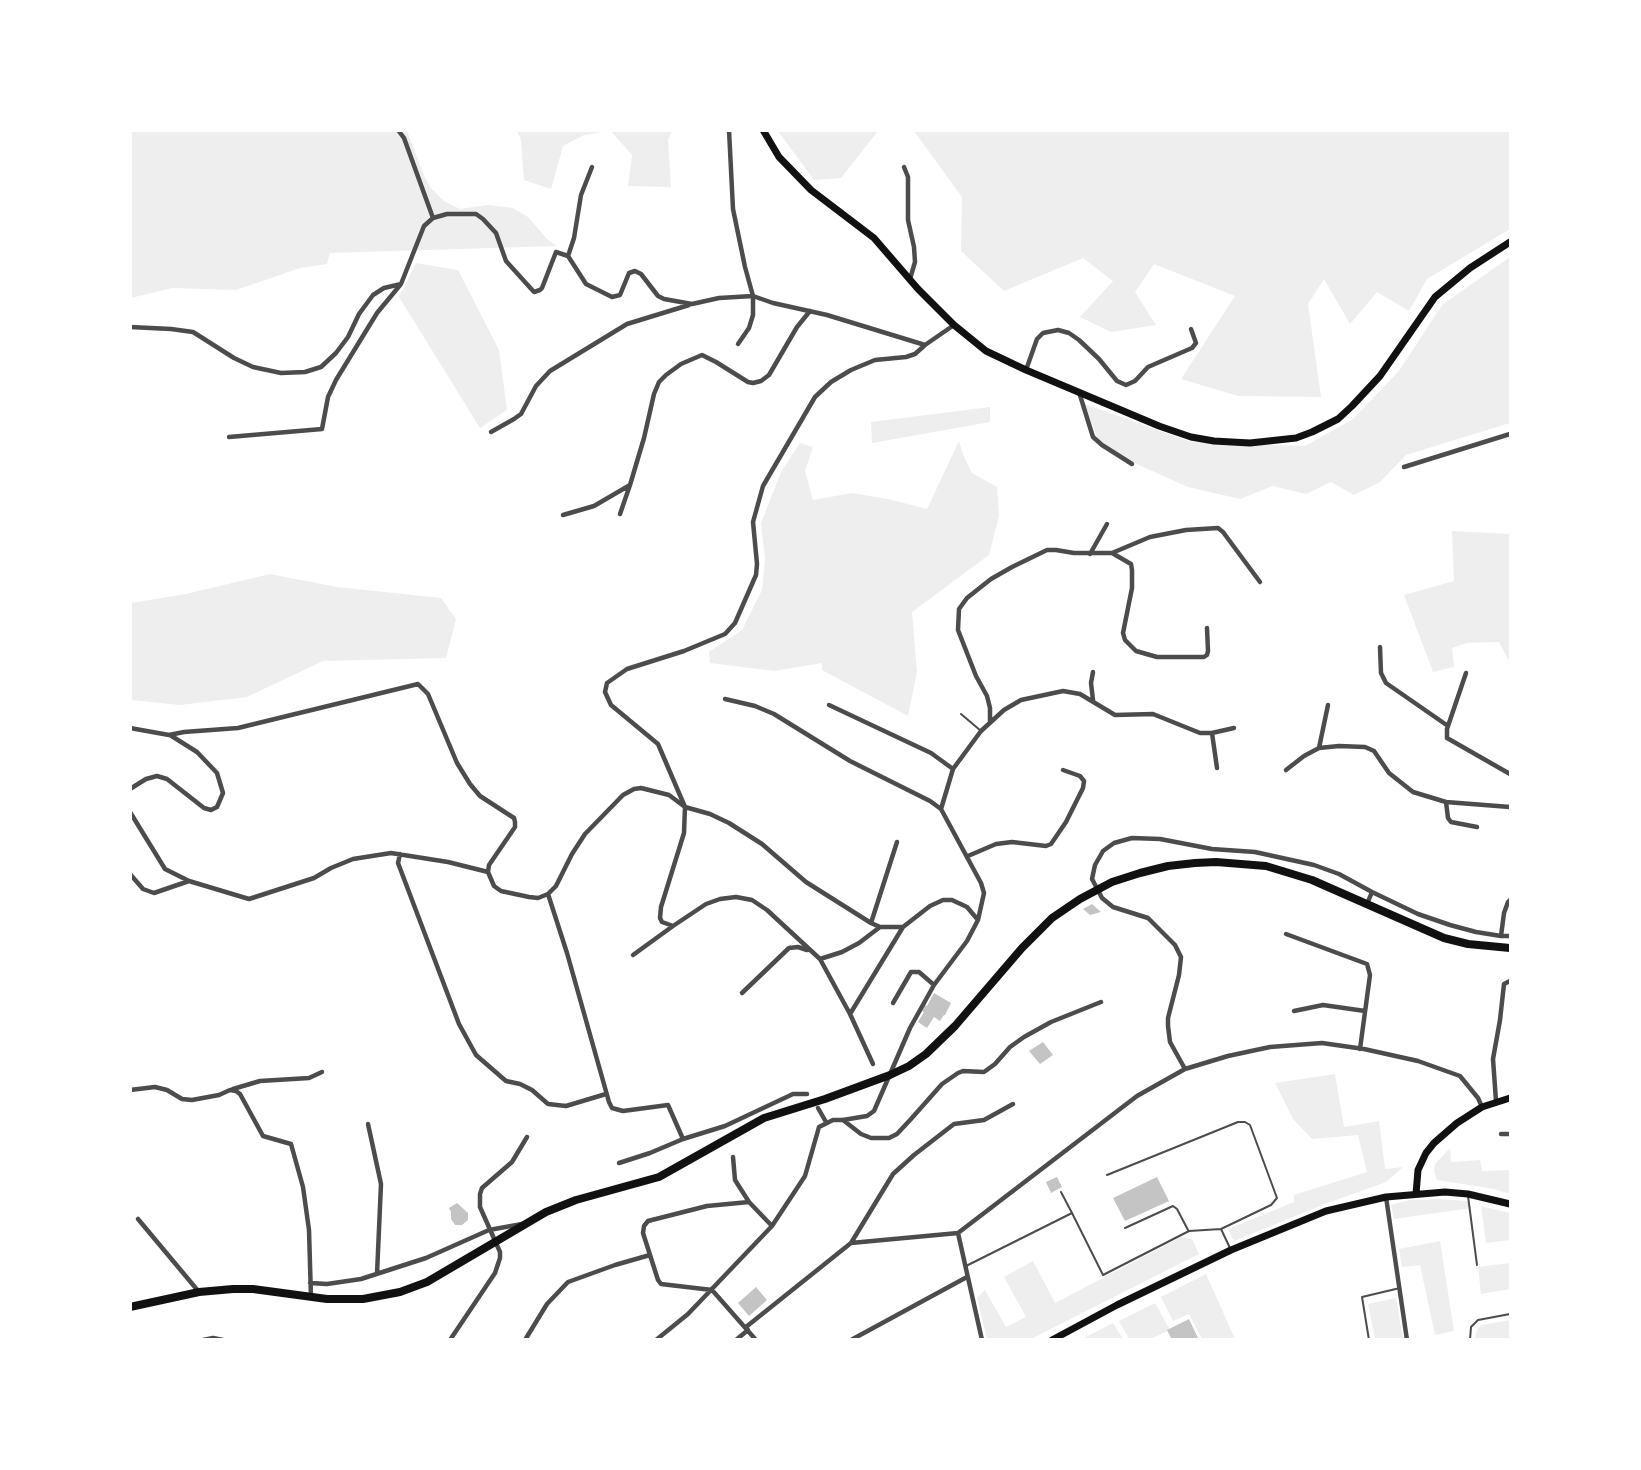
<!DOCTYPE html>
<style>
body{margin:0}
#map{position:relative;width:1641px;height:1470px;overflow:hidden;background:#fff;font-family:Mulish,sans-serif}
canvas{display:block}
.frame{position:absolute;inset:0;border:132px solid #fff;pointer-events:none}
</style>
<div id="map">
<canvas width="1641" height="1470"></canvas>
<div class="frame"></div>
</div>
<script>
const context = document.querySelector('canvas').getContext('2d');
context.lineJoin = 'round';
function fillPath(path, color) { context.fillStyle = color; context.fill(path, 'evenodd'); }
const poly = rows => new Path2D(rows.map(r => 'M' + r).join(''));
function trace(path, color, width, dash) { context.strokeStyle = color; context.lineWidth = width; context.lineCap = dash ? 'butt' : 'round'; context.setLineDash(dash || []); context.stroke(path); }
const green = poly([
 [130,131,407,131,425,178,431,188,444,201,460,209,488,205,513,208,528,217,547,239,557,246,330,253,327,264,300,268,236,290,172,288,131,298],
 [517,131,608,131,584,135,563,146,551,189,524,180,521,140],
 [611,131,672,131,668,140,671,187,628,186,632,155],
 [778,131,878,131,841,178,814,180],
 [914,131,1510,131,1510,229,1427,279,1409,311,1377,292,1350,324,1324,279,1308,304,1321,397,1238,396,1181,379,1235,296,1154,264,1135,292,1156,325,1111,332,1080,317,1113,281,1083,258,1004,291,961,251,962,197],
 [1510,257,1510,423,1406,455,1380,482,1354,495,1331,482,1306,494,1273,486,1240,499,1188,487,1130,461,1098,439,1094,429,1085,404,1191,442,1305,446,1353,419,1399,371,1442,305],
 [416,263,458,270,499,350,507,410,480,428,399,297],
 [990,407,990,422,872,443,871,422],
 [959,441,964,457,972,473,997,487,999,516,989,555,912,612,917,672,908,716,822,670,822,663,774,671,710,663,709,652,742,630,762,590,765,559,761,523,781,472,800,443,813,447,805,471,813,500,852,493,888,499,927,509],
 [1452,531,1510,534,1510,663,1499,642,1467,643,1452,648,1454,667,1433,672,1404,595,1454,581],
 [270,574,337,587,441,598,456,619,446,658,323,661,247,697,180,705,131,700,131,603,186,594],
 [1335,1074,1344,1127,1379,1121,1385,1169,1403,1167,1386,1182,1325,1204,1234,1241,1228,1229,1294,1202,1294,1195,1367,1172,1358,1135,1312,1139,1293,1119,1275,1083],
 [1450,1148,1451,1162,1480,1160,1482,1171,1510,1170,1510,1194,1494,1189,1437,1180,1434,1171,1435,1164],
 [1440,1199,1467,1201,1471,1208,1394,1219,1391,1205,1410,1200],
 [1481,1206,1510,1213,1510,1240,1486,1243],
 [1181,1237,1192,1239,1199,1254,1031,1339,987,1339,977,1298,985,1290,1006,1327,1026,1317,1004,1277,1033,1261,1055,1303],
 [1440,1241,1454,1331,1435,1335,1420,1265,1402,1267,1399,1249],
 [1510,1263,1510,1289,1481,1294,1478,1267],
 [1206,1274,1235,1339,1202,1339,1189,1314,1173,1321,1161,1297],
 [1396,1298,1403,1339,1375,1339,1368,1304],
 [1155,1303,1170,1330,1150,1339,1129,1339,1119,1321],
 [1510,1320,1510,1339,1475,1339,1477,1329,1482,1325],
 [1113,1323,1123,1339,1082,1339]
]);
const building = poly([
 [1092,904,1101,912,1090,915,1083,909],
 [934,993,951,1003,945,1015,944,1015,940,1021,934,1017,927,1028,918,1022,924,1012,922,1011,925,1005,927,1006],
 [1043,1042,1053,1055,1040,1064,1029,1051],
 [1057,1177,1062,1187,1051,1193,1046,1182],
 [1157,1177,1169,1201,1125,1221,1113,1198],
 [457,1203,468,1213,468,1220,462,1225,455,1225,451,1219,451,1212,449,1208],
 [756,1287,767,1300,749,1316,738,1303],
 [1189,1319,1199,1340,1172,1340,1167,1330]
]);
const service = poly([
 [961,714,981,731],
 [1061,1192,1072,1213],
 [1468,1196,1477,1265],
 [1125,1228,1173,1206,1177,1209,1188,1230],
 [1221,1229,1230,1248],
 [966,1266,1072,1213,1103,1275,1189,1231,1221,1229,1271,1205,1277,1198,1250,1125,1245,1122,1238,1122,1107,1175],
 [1369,1340,1362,1297,1400,1288],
 [1470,1340,1471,1327,1478,1320,1510,1314]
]);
const minor = poly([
 [398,130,404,138,433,218],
 [729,130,733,209,745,267,753,296,753,315,749,328,738,344],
 [904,167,908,177,908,220,914,247,915,262,910,279],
 [568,256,574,238,581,195,592,167],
 [130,327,171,329,193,332,234,358,253,367,281,373,305,372,321,367,336,353,348,337,359,314,373,295,384,288,401,284,424,226,433,218,447,214,476,214,483,219,496,233,506,261,534,292,540,290,542,288,556,252,568,256,586,284,612,297,620,295,629,273,635,271,641,274,658,296,664,299,692,304,719,298,753,296,773,303,827,315,925,345,954,325],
 [1026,370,1037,339,1043,333,1058,330,1069,333,1079,340,1099,359,1117,381,1126,385,1135,381,1148,367,1192,348,1196,343,1191,329],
 [1079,392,1093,437,1102,445,1132,464],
 [491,432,514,419,521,414,536,386,550,371,627,324,689,305],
 [229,437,322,429,328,397,336,380,377,313,401,284],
 [1404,467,1510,434],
 [620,514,630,485],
 [563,515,594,506,630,485,644,438,654,394,659,382,666,375,681,364,702,355,716,362,748,382,753,383,761,381,769,375,797,327,810,311],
 [1112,553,1131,564,1132,570,1132,588,1123,633,1125,640,1136,651,1157,657,1204,657,1207,655,1208,651,1207,628],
 [1090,554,1107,524],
 [1380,647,1381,673,1386,683,1448,726],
 [1466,673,1447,729,1447,738,1510,774],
 [725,699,755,706,774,714,850,761,930,801,941,809],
 [1093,700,1091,683,1093,672],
 [829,705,931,753,953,769],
 [990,722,990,708,987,696,976,676,958,630,959,609,967,598,991,579,1012,567,1047,550,1056,550,1074,553,1112,553,1150,537,1186,530,1218,528,1223,532,1260,582],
 [130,728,169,735,184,732,238,728,418,684,428,694,457,763,470,784,480,796,514,818,515,822,515,827,489,865,488,872,494,886,501,891,529,897,538,898,548,894,556,886,572,854,585,834,623,795,634,789,641,788,669,795,685,807,710,814,729,823,762,844,806,882,871,923,880,927],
 [1212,733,1217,768],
 [1319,748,1328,705],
 [1286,770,1304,756,1319,748,1339,746,1365,747,1374,751,1389,773,1413,792,1446,802,1510,807],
 [130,789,146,779,157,776,167,779,204,808,211,810,217,807,223,793,217,773,197,752,170,735],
 [1446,802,1448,818,1451,822,1477,827],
 [130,812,165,869,189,881,249,899,314,878,331,868,353,859,391,853,448,862,488,872],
 [400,854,398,863,459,1024,476,1055,506,1081,520,1084,532,1090,548,1104,566,1106,606,1094],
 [968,856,996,844,1012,842,1046,846,1051,844,1066,822,1083,788,1084,781,1080,776,1063,770],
 [130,874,143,889,154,893,189,881],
 [1372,892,1418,914,1450,925,1476,932,1501,936,1510,936],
 [548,894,567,953,609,1102,612,1108,623,1111,668,1105,683,1139],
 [871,923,897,842],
 [1286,934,1367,964,1370,975,1360,1049],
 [1501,936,1504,913,1508,902,1510,900],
 [633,955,673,926],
 [820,959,842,952,859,943,880,927,903,927],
 [742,993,789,948,798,947,807,950],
 [893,1003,911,972,919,972,934,985],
 [1294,1011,1323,1005,1365,1011],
 [850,1014,903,927,930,906,943,900,952,900,967,907,978,920],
 [873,1064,850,1014,820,959,767,910,752,900,736,897,720,899,706,904,673,926,662,922,660,918,661,907,684,833,685,807,658,744,611,705,605,692,607,683,627,669,684,651,725,634,735,623,756,575,757,564,753,522,763,486,815,397,831,382,851,370,875,360,906,357,915,354,925,345],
 [1185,1069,1170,1042,1168,1026,1168,1018,1179,975,1181,957,1175,945,1148,918,1113,907,1102,898,1092,879,1095,865,1103,851,1114,843,1132,838,1160,839,1212,849,1255,852,1314,865,1339,874,1372,892,1367,904],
 [233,1089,260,1081,309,1078,322,1072],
 [130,1090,155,1087,167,1090,182,1099,192,1100,219,1095,230,1090,236,1091,240,1094,263,1136,291,1144,303,1187,309,1230,311,1298],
 [1496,1101,1493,1059,1500,1020,1504,984,1510,981],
 [818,1108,826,1122],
 [843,1120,861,1134,871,1138,889,1138,897,1134,911,1119,942,1084,958,1073,963,1071,984,1072,995,1064,1010,1047,1024,1037,1051,1022,1101,1002],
 [368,1124,381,1184,377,1274],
 [1501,1134,1510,1134],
 [733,1157,735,1180,749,1202,772,1226],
 [619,1163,650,1153,683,1139,725,1126,793,1094,807,1094],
 [1386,1197,1407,1340],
 [749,1202,707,1206,648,1221,644,1226,643,1233,658,1280,661,1284,712,1290,756,1340],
 [138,1219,199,1292],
 [958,1233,982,1340],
 [851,1243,958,1233,1137,1096,1185,1069,1228,1056,1270,1047,1322,1043,1364,1049,1418,1061,1460,1076,1478,1098,1482,1107],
 [310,1283,327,1284,361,1279,426,1258,489,1230,522,1224],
 [746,1327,851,1243,893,1174,914,1155,954,1124,984,1120,1013,1104],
 [203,1340,213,1338,223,1340],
 [450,1340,495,1273,500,1258,500,1252,480,1207,480,1194,482,1188,512,1162,527,1137],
 [525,1340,547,1304,568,1282,615,1265,650,1255],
 [656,1340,688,1314,772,1226,805,1176,819,1127,833,1120,843,1120,867,1116,874,1111,910,1028,934,985,967,941,978,920,984,893,981,883,941,809,953,769,981,731,1004,710,1021,700,1063,691,1080,694,1115,715,1153,714,1200,733,1212,733,1234,728],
 [736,1340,748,1330],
 [851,1340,967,1277]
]);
const secondary = poly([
 [763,130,779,157,811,190,874,238,918,289,954,325,986,351,1026,370,1159,426,1191,437,1214,441,1250,443,1296,438,1312,432,1338,419,1352,406,1380,376,1435,297,1470,268,1510,242],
 [1416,1194,1418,1170,1426,1153,1434,1143,1457,1123,1482,1107,1510,1098],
 [1052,1340,1117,1305,1231,1250,1326,1211,1386,1197,1445,1192,1468,1194,1510,1204]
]);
const primary = poly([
 [130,1307,199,1292,233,1289,253,1289,327,1299,363,1299,400,1292,427,1282,546,1212,576,1200,659,1177,764,1118,825,1099,890,1075,909,1066,926,1054,955,1026,1022,948,1052,918,1080,899,1112,882,1140,873,1168,866,1195,863,1216,862,1266,866,1312,880,1444,938,1468,944,1510,948]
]);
fillPath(green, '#eee');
fillPath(building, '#c4c4c4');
trace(service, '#4c4c4c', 2);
trace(minor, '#4c4c4c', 4.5);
trace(secondary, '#111', 7);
trace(primary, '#111', 8);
</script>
